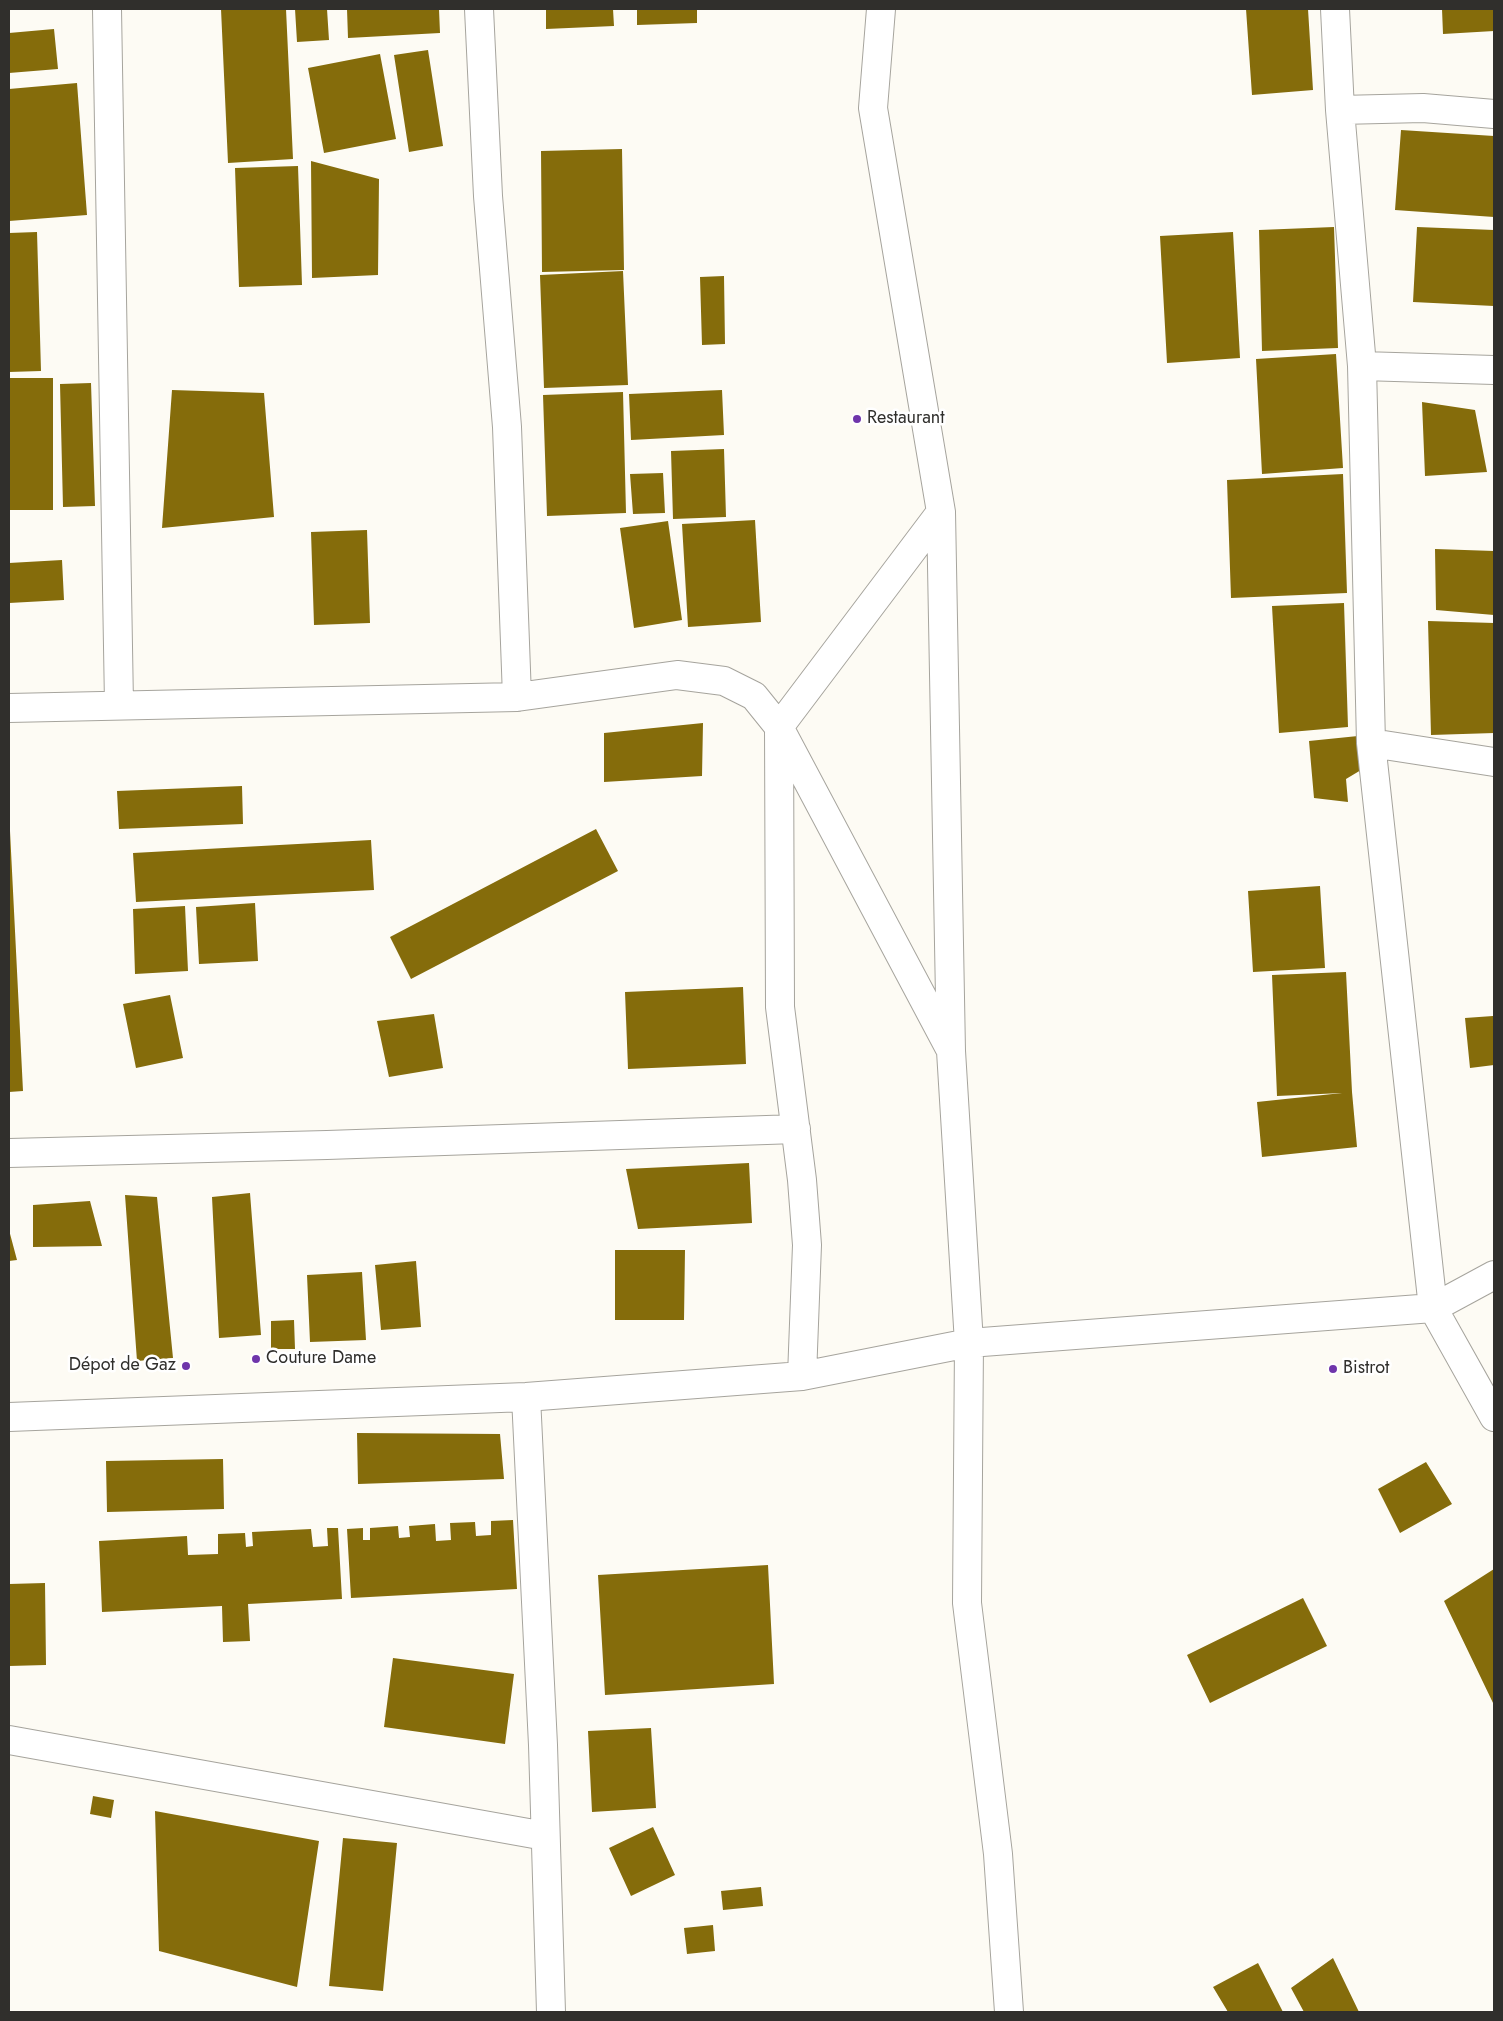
<!DOCTYPE html>
<meta charset="utf-8">
<style>
body{margin:0}
#map{position:relative;width:1503px;height:2021px;overflow:hidden;background:#fdfbf4;font-family:Jost,sans-serif}
canvas{display:block}
.frame{position:absolute;inset:0;border:10px solid #302f2c;pointer-events:none}
</style>
<div id="map">
<canvas width="1503" height="2021"></canvas>
<div class="frame"></div>
</div>
<script>
const context = document.querySelector('canvas').getContext('2d');
context.lineJoin = 'round';
function fillPath(path, color) { context.fillStyle = color; context.fill(path, 'evenodd'); }
const poly = rows => new Path2D(rows.map(r => 'M' + r).join(''));
function trace(path, color, width, dash) { context.strokeStyle = color; context.lineWidth = width; context.lineCap = dash ? 'butt' : 'round'; context.setLineDash(dash || []); context.stroke(path); }
function drawText(font, color, halo, rows, align = 'center') {
  context.font = font + ' Jost,sans-serif'; context.lineWidth = 5; context.setLineDash([]); context.textBaseline = 'middle'; context.strokeStyle = halo; context.fillStyle = color; for (const [text, x, y, turn = 0] of rows) {
    context.save(); context.translate(x, y); context.rotate((+turn || 0) * Math.PI / 180); context.textAlign = isNaN(turn) ? turn : align; if (halo) context.strokeText(text, 0, 0); context.fillText(text, 0, 0); context.restore();
  }
}
const building = poly([
 [221,9,286,9,293,159,228,163],
 [295,9,327,9,329,40,297,42],
 [347,9,439,9,440,33,348,38],
 [546,9,613,9,614,26,546,29],
 [637,9,697,9,697,23,637,25],
 [1246,9,1308,9,1313,90,1252,95],
 [1442,9,1494,9,1494,31,1443,34],
 [54,29,58,69,9,73,9,33],
 [428,50,443,146,409,152,394,55],
 [380,54,396,139,324,153,308,68],
 [77,83,87,215,9,221,9,89],
 [1401,130,1494,136,1494,217,1395,210],
 [622,149,624,270,542,272,541,151],
 [311,161,379,179,378,275,312,278],
 [298,166,302,285,239,287,235,168],
 [1334,227,1338,348,1262,351,1259,230],
 [1417,227,1494,230,1494,306,1413,302],
 [37,232,41,371,9,372,9,233],
 [1233,232,1240,358,1167,363,1160,236],
 [623,271,628,385,544,388,540,275],
 [724,276,725,344,702,345,700,277],
 [1336,354,1343,468,1262,474,1256,359],
 [9,378,53,378,53,510,9,510],
 [91,383,95,506,63,507,60,384],
 [172,390,264,393,274,517,162,528],
 [722,390,724,435,631,440,629,394],
 [623,392,626,513,547,516,543,395],
 [1422,402,1475,410,1487,472,1425,476],
 [724,449,726,517,673,519,671,451],
 [663,473,665,513,633,514,630,474],
 [1343,474,1347,593,1231,598,1227,480],
 [755,520,761,622,688,627,682,524],
 [668,521,682,620,634,628,620,528],
 [367,530,370,623,314,625,311,532],
 [1435,549,1494,551,1494,615,1436,610],
 [62,560,64,600,9,603,9,563],
 [1344,603,1348,727,1279,733,1272,606],
 [1428,621,1494,623,1494,733,1431,735],
 [703,723,702,776,604,782,604,733],
 [1358,736,1361,770,1346,779,1348,802,1314,798,1309,741],
 [242,786,243,824,119,829,117,791],
 [596,829,618,871,411,979,390,937],
 [9,831,10,831,23,1091,9,1092],
 [371,840,374,890,136,902,133,853],
 [1320,886,1325,968,1253,972,1248,891],
 [255,903,258,961,199,964,196,907],
 [185,906,188,971,135,974,133,909],
 [1346,972,1352,1092,1357,1147,1262,1157,1257,1102,1342,1093,1277,1096,1272,975],
 [743,987,746,1064,628,1069,625,992],
 [170,995,183,1058,136,1068,123,1004],
 [434,1014,443,1068,389,1077,377,1021],
 [1493,1016,1494,1065,1470,1068,1465,1018],
 [749,1163,752,1223,638,1229,626,1169],
 [250,1193,261,1335,219,1338,212,1197],
 [125,1195,157,1197,173,1358,137,1361],
 [90,1201,102,1246,33,1247,33,1205],
 [9,1230,17,1260,9,1261],
 [615,1250,685,1250,684,1320,615,1320],
 [416,1261,421,1327,381,1330,375,1265],
 [362,1272,366,1340,310,1342,307,1275],
 [294,1320,295,1349,271,1349,271,1321],
 [357,1433,500,1434,504,1479,358,1484],
 [223,1459,224,1509,107,1512,106,1461],
 [1426,1462,1452,1504,1400,1533,1378,1489],
 [513,1520,517,1589,351,1598,347,1529,363,1528,363,1540,370,1540,370,1528,398,1526,399,1538,410,1537,409,1526,435,1524,436,1541,451,1540,450,1523,475,1522,476,1536,491,1535,491,1521],
 [327,1528,338,1528,342,1599,248,1604,250,1641,223,1642,222,1606,102,1612,99,1541,187,1536,188,1555,218,1554,218,1534,245,1533,246,1547,253,1546,252,1532,311,1529,313,1547,328,1546],
 [768,1565,774,1684,605,1695,598,1575],
 [1494,1569,1494,1705,1444,1601],
 [45,1583,46,1665,9,1666,9,1584],
 [1303,1598,1327,1646,1210,1703,1187,1655],
 [393,1658,514,1674,505,1744,384,1727],
 [651,1728,656,1808,592,1812,588,1731],
 [93,1796,114,1800,111,1818,90,1814],
 [155,1811,319,1841,297,1987,159,1951],
 [653,1827,675,1875,631,1896,609,1848],
 [343,1838,397,1843,383,1991,329,1986],
 [761,1887,763,1906,723,1910,721,1891],
 [713,1925,715,1951,687,1954,684,1928],
 [1333,1958,1359,2012,1304,2012,1291,1988],
 [1258,1963,1283,2012,1228,2012,1213,1987]
]);
const minor = poly([
 [107,9,119,704],
 [479,9,488,196,507,427,517,697],
 [881,9,873,108,941,512,951,1051,969,1343,967,1603,998,1854,1009,2012],
 [1335,9,1340,110,1362,366,1371,743,1433,1308,1494,1417],
 [1340,110,1423,108,1494,114],
 [1362,366,1494,370],
 [941,512,779,727,949,1047],
 [9,708,517,697,677,675,724,681,754,696,779,727,780,1007,802,1180,807,1245,802,1376],
 [1371,743,1494,762],
 [9,1153,327,1145,796,1129],
 [526,1397,543,1745,551,2012],
 [9,1417,526,1397,802,1376,969,1343,1433,1308,1494,1275],
 [9,1740,545,1836]
]);
const markers = [
 [857,419,5,"#6f35ab"],
 [256,1359,5,"#6f35ab"],
 [186,1366,5,"#6f35ab"],
 [1333,1369,5,"#6f35ab"]
];
const poiNames = [
 ["Restaurant",867,419],
 ["Couture Dame",266,1359],
 ["Dépot de Gaz",176,1366,"right"],
 ["Bistrot",1343,1369]
];
fillPath(building, '#856c0b');
trace(minor, '#a6a49d', 30);
trace(minor, '#fff', 28);
for (const [x, y, r, color] of markers) { const dot = new Path2D(); dot.arc(x, y, r, 0, 2 * Math.PI); context.fillStyle = color; context.fill(dot); trace(dot, '#fff', 2); }
drawText('18px', '#302f2c', '#fff', poiNames, 'left');
</script>
